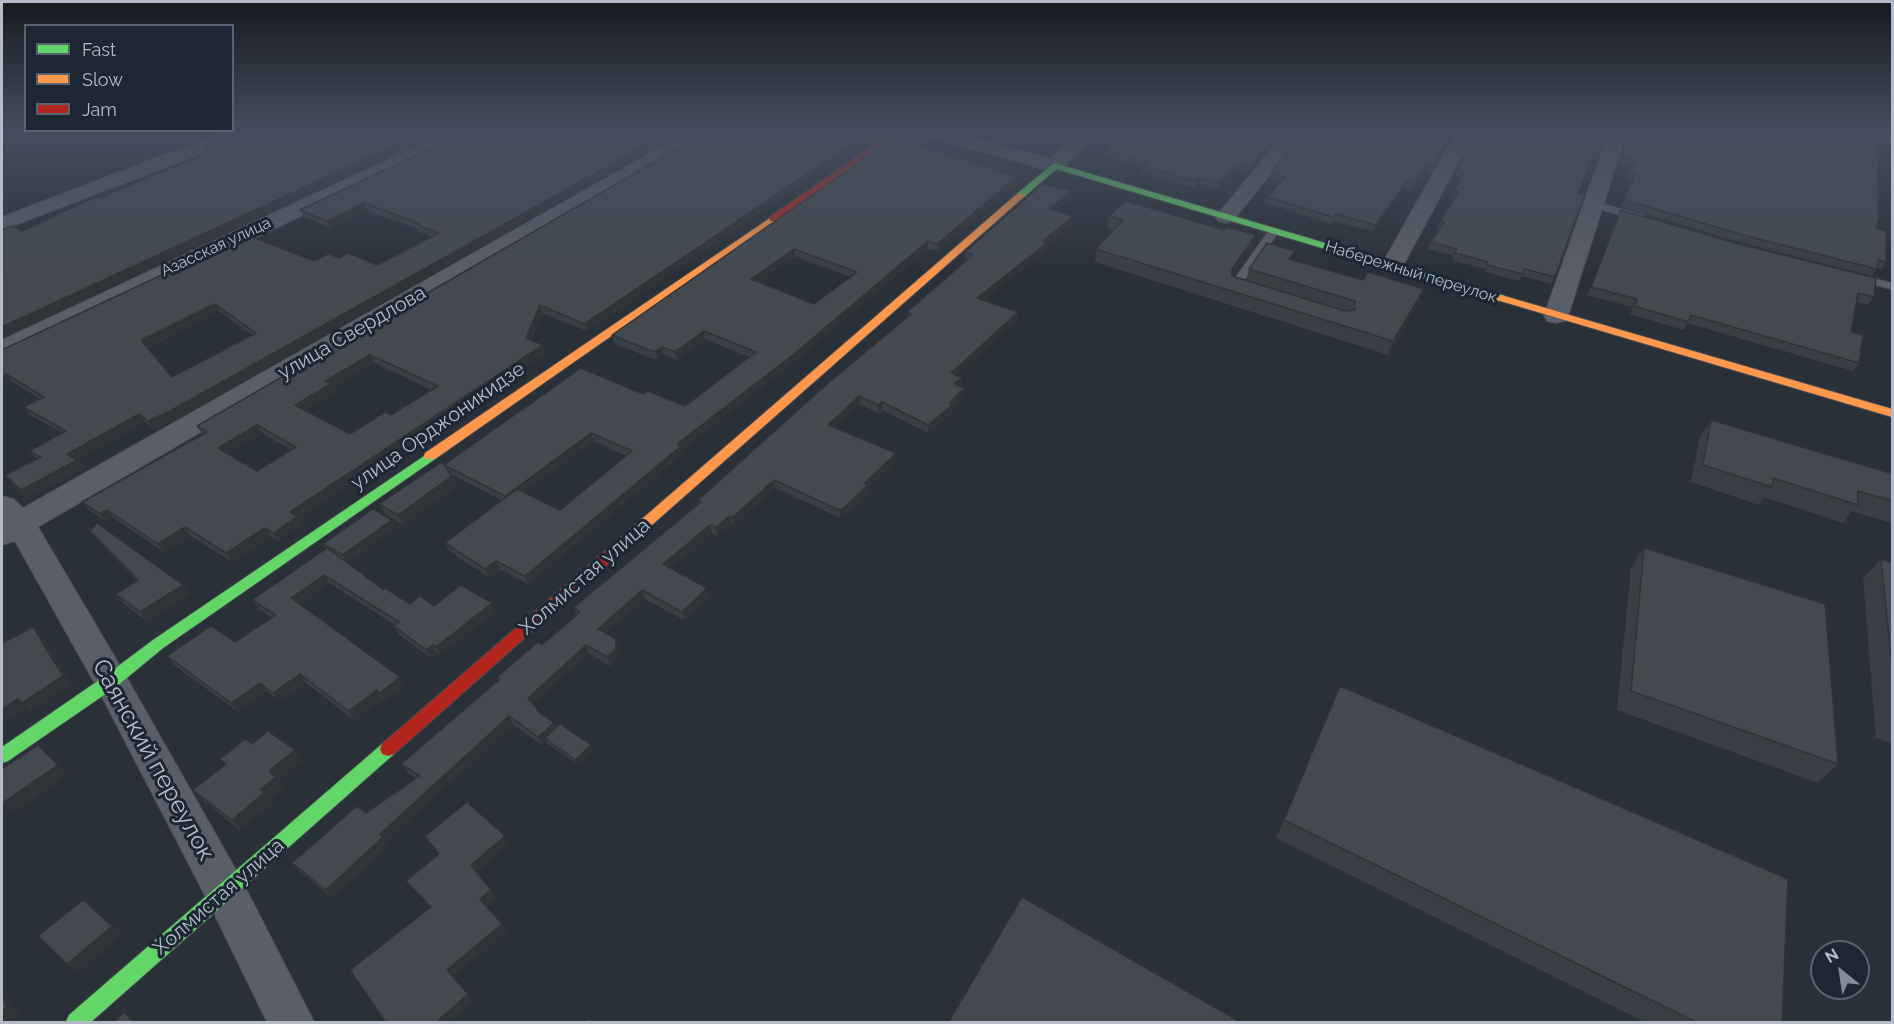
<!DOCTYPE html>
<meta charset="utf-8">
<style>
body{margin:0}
#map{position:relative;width:1894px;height:1024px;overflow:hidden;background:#2a3038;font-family:Raleway,sans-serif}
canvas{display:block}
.frame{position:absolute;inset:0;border:3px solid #b4bcc9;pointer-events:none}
.legend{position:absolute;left:24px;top:24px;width:210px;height:108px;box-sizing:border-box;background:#1d2633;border:2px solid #59626f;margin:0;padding:8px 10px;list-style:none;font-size:18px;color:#b4bcc9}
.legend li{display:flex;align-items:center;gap:12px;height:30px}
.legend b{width:30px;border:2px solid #59626f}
.north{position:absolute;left:1810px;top:940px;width:60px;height:60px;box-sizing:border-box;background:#1d2633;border:2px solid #59626f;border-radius:50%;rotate:330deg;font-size:16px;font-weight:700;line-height:24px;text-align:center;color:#b4bcc9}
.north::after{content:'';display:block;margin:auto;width:21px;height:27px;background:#848b96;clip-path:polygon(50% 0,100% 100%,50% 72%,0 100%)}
</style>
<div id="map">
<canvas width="1894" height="1024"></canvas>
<div class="frame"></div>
<ul class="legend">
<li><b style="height:8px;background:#63d668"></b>Fast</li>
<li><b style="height:8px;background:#ff974d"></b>Slow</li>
<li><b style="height:8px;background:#b3261e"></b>Jam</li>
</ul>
<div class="north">N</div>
</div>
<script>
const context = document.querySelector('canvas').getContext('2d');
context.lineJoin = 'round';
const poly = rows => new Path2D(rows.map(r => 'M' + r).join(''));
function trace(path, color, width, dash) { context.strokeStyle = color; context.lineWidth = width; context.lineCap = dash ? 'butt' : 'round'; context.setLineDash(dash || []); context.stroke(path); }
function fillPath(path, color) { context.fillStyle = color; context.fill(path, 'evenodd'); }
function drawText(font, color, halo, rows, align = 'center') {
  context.font = font + ' Raleway,sans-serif'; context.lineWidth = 6; context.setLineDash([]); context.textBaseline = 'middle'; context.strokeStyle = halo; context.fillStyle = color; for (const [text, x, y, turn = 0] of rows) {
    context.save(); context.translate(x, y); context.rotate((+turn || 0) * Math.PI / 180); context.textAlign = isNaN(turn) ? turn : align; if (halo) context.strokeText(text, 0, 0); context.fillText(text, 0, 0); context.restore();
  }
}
const lane = poly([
 [1592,201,1643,215,1644,217,1639,220,1588,206,1588,202,1592,201],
 [1274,228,1279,231,1242,284,1250,287,1250,291,1231,288,1231,284,1270,229,1274,228],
 [1858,275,1892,283,1892,289,1854,280,1852,278,1858,275]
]);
const street = poly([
 [226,131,252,131,250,135,2,230,2,217,226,131],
 [449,131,473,131,471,135,11,354,2,356,2,340,449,131],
 [689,131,712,131,710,135,38,527,123,671,240,877,314,1022,267,1022,210,905,99,691,15,541,2,545,2,496,13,499,23,508,689,131],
 [921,131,951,131,1050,159,1082,131,1102,131,1061,170,1054,172,923,135,921,131],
 [1286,131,1305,131,1233,221,1226,223,1219,221,1215,217,1219,213,1286,131],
 [1457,131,1475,131,1403,266,1400,271,1392,273,1384,271,1381,266,1457,131],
 [1609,131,1627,131,1568,316,1565,321,1556,323,1547,321,1544,316,1609,131]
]);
const fast = poly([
 [1887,131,1892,131,1892,144,1888,142,1887,131],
 [1054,163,1505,296,1506,298,1501,301,1497,300,1056,169,1024,197,1018,197,1018,193,1054,163],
 [430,452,436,456,435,459,163,648,117,686,8,761,2,763,2,747,105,676,153,640,430,452],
 [388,742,394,744,396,749,394,754,91,1022,66,1022,69,1015,382,744,388,742]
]);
const slow = poly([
 [1018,193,1026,195,645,531,635,531,633,528,635,525,1018,193],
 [773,216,778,219,776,221,435,459,425,459,424,456,425,453,773,216],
 [1501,295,1892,409,1892,417,1497,300,1496,298,1501,295]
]);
const jam = poly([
 [894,131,904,131,776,221,770,221,770,217,894,131],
 [640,523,647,528,645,531,394,754,388,756,382,754,380,749,382,744,635,525,640,523]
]);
const wall = poly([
 [444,131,2,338,2,230,23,231,99,198,207,153,203,147],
 [684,131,176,419,153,429,145,422,78,460,84,468,28,498,12,483,5,475,37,459,29,451,62,433,30,415,23,407,40,399,13,382,2,387,2,349,314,261,339,258,377,265,432,237,419,232,418,229,367,211,331,228,304,217,300,210],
 [219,311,252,335,172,377,148,348],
 [988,131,1018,131,1010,137],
 [1019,131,1079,131,1073,135,1065,133,1054,141],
 [1283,131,1248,173,1236,170,1218,189,1199,184,1195,188,1142,173,1143,167,1105,157,1106,150,1111,146,1094,141,1095,135],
 [1608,131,1597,159,1593,159,1578,193,1555,277,1551,284,1522,276,1519,281,1484,272,1485,269,1452,260,1454,256,1428,249,1431,242,1440,229,1437,228,1440,221,1455,199,1451,198,1461,178,1453,176,1456,170,1478,145],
 [1629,131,1873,131,1876,228,1886,262,1881,269,1877,268,1872,276,1743,243,1621,207,1631,181,1626,179,1631,167,1619,165],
 [880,132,587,331,542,313,531,340,543,345,545,353,299,518,303,524,278,541,271,536,232,562,191,536,164,552,113,518,107,522,89,510,82,502,202,434,197,426],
 [374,363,432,390,391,415,350,434,305,410,336,392,333,387],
 [262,433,291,450,257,471,228,453],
 [1435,136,1446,145,1432,172,1424,170,1411,190,1404,188,1374,232,1334,221,1331,224,1265,203,1267,197,1281,182,1269,179,1271,173],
 [894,138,1016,184,937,251,928,249,795,361,682,450,683,454,528,584,500,569,488,577,449,551,445,543,501,500,451,474,457,487,403,525,385,514,379,504,444,464,643,394,685,406,749,357,705,339,677,360,664,355,658,359,653,359,614,343,612,335],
 [795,256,851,277,814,304,758,282],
 [594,441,626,456,560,510,524,492],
 [1070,199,1056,211,1073,216,1072,224,1047,246,1046,250,984,300,1018,312,1017,320,957,375,962,386,961,387,964,388,964,396,952,410,952,414,928,433,882,410,878,413,860,404,835,427,896,461,868,488,869,494,845,516,840,518,776,488,734,525,732,524,717,536,712,533,671,568,710,596,684,620,645,599,605,633,616,639,619,648,619,657,610,666,589,653,534,704,541,714,556,728,591,745,593,750,577,764,547,743,546,741,542,745,513,725,386,841,389,845,333,898,299,871,292,863,416,778,407,772,401,764,499,680,497,677,542,645,576,616,573,608,699,504,698,500,907,317,907,312,966,260,965,252],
 [1621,210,1874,297,1868,305,1856,302,1851,332,1859,363,1853,371,1687,323,1684,330,1630,314,1633,307,1587,295],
 [1109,216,1253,248,1234,276,1246,280,1249,269,1292,260,1419,302,1388,355,1095,262,1096,249,1114,230,1107,228],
 [1711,420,1893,474,1893,524,1852,511,1843,523,1764,497,1759,505,1691,482,1700,437],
 [396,528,347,563,384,590,410,604,496,611,440,655,437,653,431,658,399,635,394,626,395,625,329,583,300,604,400,677,405,685,386,701,382,698,354,720,306,683,279,701,267,691,238,712,174,665,167,656,235,642,272,618,258,608,252,600,326,549,323,544],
 [90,531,183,585,190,594,148,622,124,604,116,594,137,581,98,541],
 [1644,548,1838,764,1818,783,1617,710,1631,568],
 [1881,559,1893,563,1893,744,1876,738,1863,579],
 [1340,686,1782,1023,1647,1023,1276,838],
 [252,744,302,760,278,779,284,787,269,799,273,803,240,830,202,799,193,790,225,765,220,759],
 [425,836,510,843,477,872,496,897,485,906,502,924,507,931,453,976,473,1001,448,1023,386,1023,430,908,406,881,439,854]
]);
const shadedWall = poly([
 [426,131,444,131,2,338,2,327],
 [671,131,684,131,176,419,153,429,148,421],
 [871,131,880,131,880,132,587,331,584,324],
 [1010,131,1018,131,1010,137],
 [1059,131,1065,131,1065,133,1054,141,1055,135],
 [1074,131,1079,131,1073,135],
 [1279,131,1283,131,1248,173,1250,167],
 [1449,139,1446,145,1432,172,1434,165],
 [1238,164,1236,170,1218,189,1219,183],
 [1427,164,1424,170,1411,190,1414,183],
 [1016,177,1016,184,937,251,937,244],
 [1200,178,1199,184,1195,188,1196,181],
 [1406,182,1404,188,1374,232,1376,225],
 [1071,191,1070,199,1049,217,1050,209],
 [364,203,367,211,331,228,327,221],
 [1073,216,1072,224,1047,246,1046,250,977,306,977,298],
 [1256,235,1253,248,1229,283,1232,269],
 [928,241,928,249,795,361,682,450,683,454,528,584,525,576,677,444],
 [794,249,795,256,752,286,751,279],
 [1295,251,1291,264,1289,259],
 [1424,289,1419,302,1388,355,1393,341],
 [215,304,219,311,146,348,141,340],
 [540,305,542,313,528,346,526,338],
 [1018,312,1017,320,951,381,951,373],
 [704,331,705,339,677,360,675,352],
 [543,345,545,353,299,518,303,524,278,541,273,533,290,512],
 [662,347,664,355,658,359,656,351],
 [370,355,374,363,333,387,336,392,299,413,295,405,325,381],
 [6,374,13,382,2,387,2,376],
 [962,378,962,386,954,393,954,384],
 [964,388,964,396,952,410,952,414,928,433,928,425],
 [859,396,860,404,829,433,828,425],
 [882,402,882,410,878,413,878,405],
 [139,414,145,422,78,460,84,468,28,498,21,490,67,454],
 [257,425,262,433,223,456,218,448],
 [591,433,594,441,508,504,505,496],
 [896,453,896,461,868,488,869,494,845,516,840,518,839,510,864,484],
 [452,476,457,487,403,525,398,515],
 [774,480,776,488,734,525,733,517],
 [107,510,113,518,107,522,100,514],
 [730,516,732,524,717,536,716,527],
 [392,520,396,528,347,563,342,555],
 [710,525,712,533,666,573,663,564],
 [185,527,191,536,164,552,158,544],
 [265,528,271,536,232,562,226,553],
 [496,561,500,569,488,577,485,569],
 [324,575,329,583,296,606,291,598],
 [183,585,190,594,148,622,140,612],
 [707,588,710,596,684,620,682,612],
 [642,590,645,599,601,638,598,629],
 [492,603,496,611,440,655,436,647],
 [33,627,42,636,72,684,31,712,22,703],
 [616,639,619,648,619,657,610,666,607,657],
 [433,645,437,653,431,658,426,650],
 [586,645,589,653,532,706,528,698],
 [300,674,306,683,279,701,273,693],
 [400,677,405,685,386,701,380,693],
 [260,683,267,691,238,712,231,703],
 [377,690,382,698,354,720,349,711],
 [17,699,26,708,2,724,2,709],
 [509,716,513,725,386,841,389,845,333,898,326,890,380,834],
 [554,723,558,731,545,738,546,741,542,745,538,737],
 [38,745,68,775,12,814,2,805,2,803],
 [591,745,593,750,577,764,575,760],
 [295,750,302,760,278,779,284,787,269,799,273,803,240,830,232,820,260,790,269,771],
 [505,836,510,843,476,873,471,865],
 [491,890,496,897,484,907,480,899],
 [83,900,123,935,79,972,67,964],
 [502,924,507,931,453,976,447,970],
 [2,991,20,1015,11,1023,2,1023],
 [468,994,473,1001,448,1023,435,1023],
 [124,1012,135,1020,138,1023,134,1023]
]);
const building = poly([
 [244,131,426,131,2,327,2,230,12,226,23,231,95,197,99,198,213,151,203,147,244,131],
 [468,131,671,131,170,411,148,421,139,414,67,454,77,460,21,490,5,475,41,457,29,451,66,431,23,407,44,397,6,374,2,376,2,349,6,348,247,235,314,261,328,254,339,258,348,253,377,265,439,233,416,224,419,223,364,203,327,221,300,210,468,131],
 [215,304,256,333,172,377,141,340,215,304],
 [708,131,871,131,584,324,540,305,526,338,543,345,290,512,298,516,273,533,265,528,226,553,185,527,158,544,107,510,100,514,82,502,207,432,197,426,708,131],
 [370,355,438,386,391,415,385,412,350,434,295,405,331,384,325,381,370,355],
 [257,425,296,447,257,471,218,448,257,425],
 [1042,131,1059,131,1055,135,1042,131],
 [1099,131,1279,131,1250,167,1238,164,1219,183,1200,178,1196,181,1143,166,1148,162,1106,150,1117,141,1095,135,1099,131],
 [1304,131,1436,131,1433,135,1449,139,1434,165,1427,164,1414,183,1406,182,1376,225,1336,214,1333,217,1267,197,1286,177,1271,173,1304,131],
 [1486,131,1608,131,1600,153,1595,152,1578,193,1585,194,1555,277,1525,269,1522,274,1487,265,1488,262,1455,253,1457,249,1431,242,1444,222,1440,221,1459,192,1454,191,1464,172,1456,170,1470,144,1478,145,1486,131],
 [1630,131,1873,131,1878,150,1878,213,1880,213,1876,228,1886,231,1886,262,1878,260,1877,269,1747,236,1625,200,1635,174,1629,172,1634,161,1622,158,1630,131],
 [894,138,1016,177,937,244,928,241,794,354,677,444,681,446,525,576,496,561,485,569,445,543,517,489,560,510,632,451,591,433,505,496,444,465,581,368,643,394,648,391,685,406,756,352,704,331,675,352,662,347,656,351,651,351,612,335,894,138],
 [794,249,857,272,814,304,751,279,794,249],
 [1043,184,1071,191,1050,209,1073,216,1043,241,1047,243,977,298,1018,312,951,373,962,378,954,384,964,388,949,404,952,405,928,425,882,402,878,405,859,396,828,425,896,453,864,484,868,485,844,508,839,510,774,480,733,517,730,516,716,527,710,525,663,564,707,588,682,612,642,590,598,629,616,639,616,649,607,657,586,645,528,698,541,714,554,723,538,737,509,716,380,834,383,837,326,890,292,863,357,806,366,813,420,776,401,764,500,679,497,677,538,642,542,645,580,612,573,608,701,502,698,500,827,384,911,314,907,312,973,255,965,252,1043,184],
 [1126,201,1224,230,1227,227,1256,235,1232,269,1232,276,1345,311,1355,310,1355,301,1249,269,1267,243,1295,251,1289,259,1363,280,1368,272,1424,289,1393,341,1096,249,1123,220,1109,216,1126,201],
 [1621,210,1738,244,1876,278,1874,297,1858,293,1851,332,1863,335,1859,363,1691,315,1688,322,1634,306,1637,299,1591,287,1621,210],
 [1711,420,1893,474,1893,501,1858,491,1858,505,1773,478,1772,487,1703,465,1711,420],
 [442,462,452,476,398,515,379,504,442,462],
 [373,509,392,520,342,555,323,544,373,509],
 [97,523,183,585,140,612,116,594,138,580,90,531,97,523],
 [327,548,384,590,385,588,410,604,420,596,434,606,461,585,492,603,436,647,433,645,426,650,394,626,399,622,324,575,291,598,400,677,380,693,377,690,349,711,300,674,273,693,260,683,231,703,167,656,211,626,235,642,276,615,252,600,327,548],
 [1644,548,1825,604,1838,764,1631,691,1644,548],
 [1881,559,1893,563,1893,677,1881,559],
 [33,627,63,676,22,703,17,699,2,709,2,643,33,627],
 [1340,686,1788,879,1782,1023,1698,1023,1284,820,1340,686],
 [560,724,591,745,575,760,545,738,560,724],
 [268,731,295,750,269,771,276,777,260,790,264,793,232,820,193,790,226,764,220,759,245,739,252,744,268,731],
 [38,745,58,765,2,803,2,769,38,745],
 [467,802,505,836,471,865,491,890,480,899,502,924,447,970,468,994,435,1023,386,1023,350,970,431,907,406,881,439,854,425,836,467,802],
 [1022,897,1242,1023,948,1023,1022,897],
 [83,900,112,926,67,964,38,936,83,900],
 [2,999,7,1006,2,1011,2,999],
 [124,1012,134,1023,113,1023,124,1012],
 [589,1018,594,1023,585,1023,589,1018]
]);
const farStreetnames = [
 ["Азасская улица",216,247,-25],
 ["Набережный переулок",1411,272,17]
];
const streetNames = [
 ["улица Свердлова",352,333,-30],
 ["улица Орджоникидзе",438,426,-35],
 ["Холмистая улица",585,577,-41],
 ["Холмистая улица",219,897,-41]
];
const nearStreetnames = [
 ["Саянский переулок",153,760,61]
];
trace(lane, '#484c53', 2);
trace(street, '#484c53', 2);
trace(fast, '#484c53', 2);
trace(slow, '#484c53', 2);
trace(jam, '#484c53', 2);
fillPath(lane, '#5a5e66');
fillPath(street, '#5a5e66');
fillPath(fast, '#63d668');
fillPath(slow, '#ff974d');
fillPath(jam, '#b3261e');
fillPath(wall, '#3a3f45');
fillPath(shadedWall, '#303338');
fillPath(building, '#444950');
trace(building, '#303338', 1.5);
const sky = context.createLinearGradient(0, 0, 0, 274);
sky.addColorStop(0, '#171a1f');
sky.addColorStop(0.48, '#444e5e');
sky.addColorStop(1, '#444e5e00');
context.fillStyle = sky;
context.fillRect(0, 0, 1894, 274);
drawText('16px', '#b4bcc9', '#1d2633', farStreetnames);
drawText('20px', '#b4bcc9', '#1d2633', streetNames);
drawText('24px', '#b4bcc9', '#1d2633', nearStreetnames);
</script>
